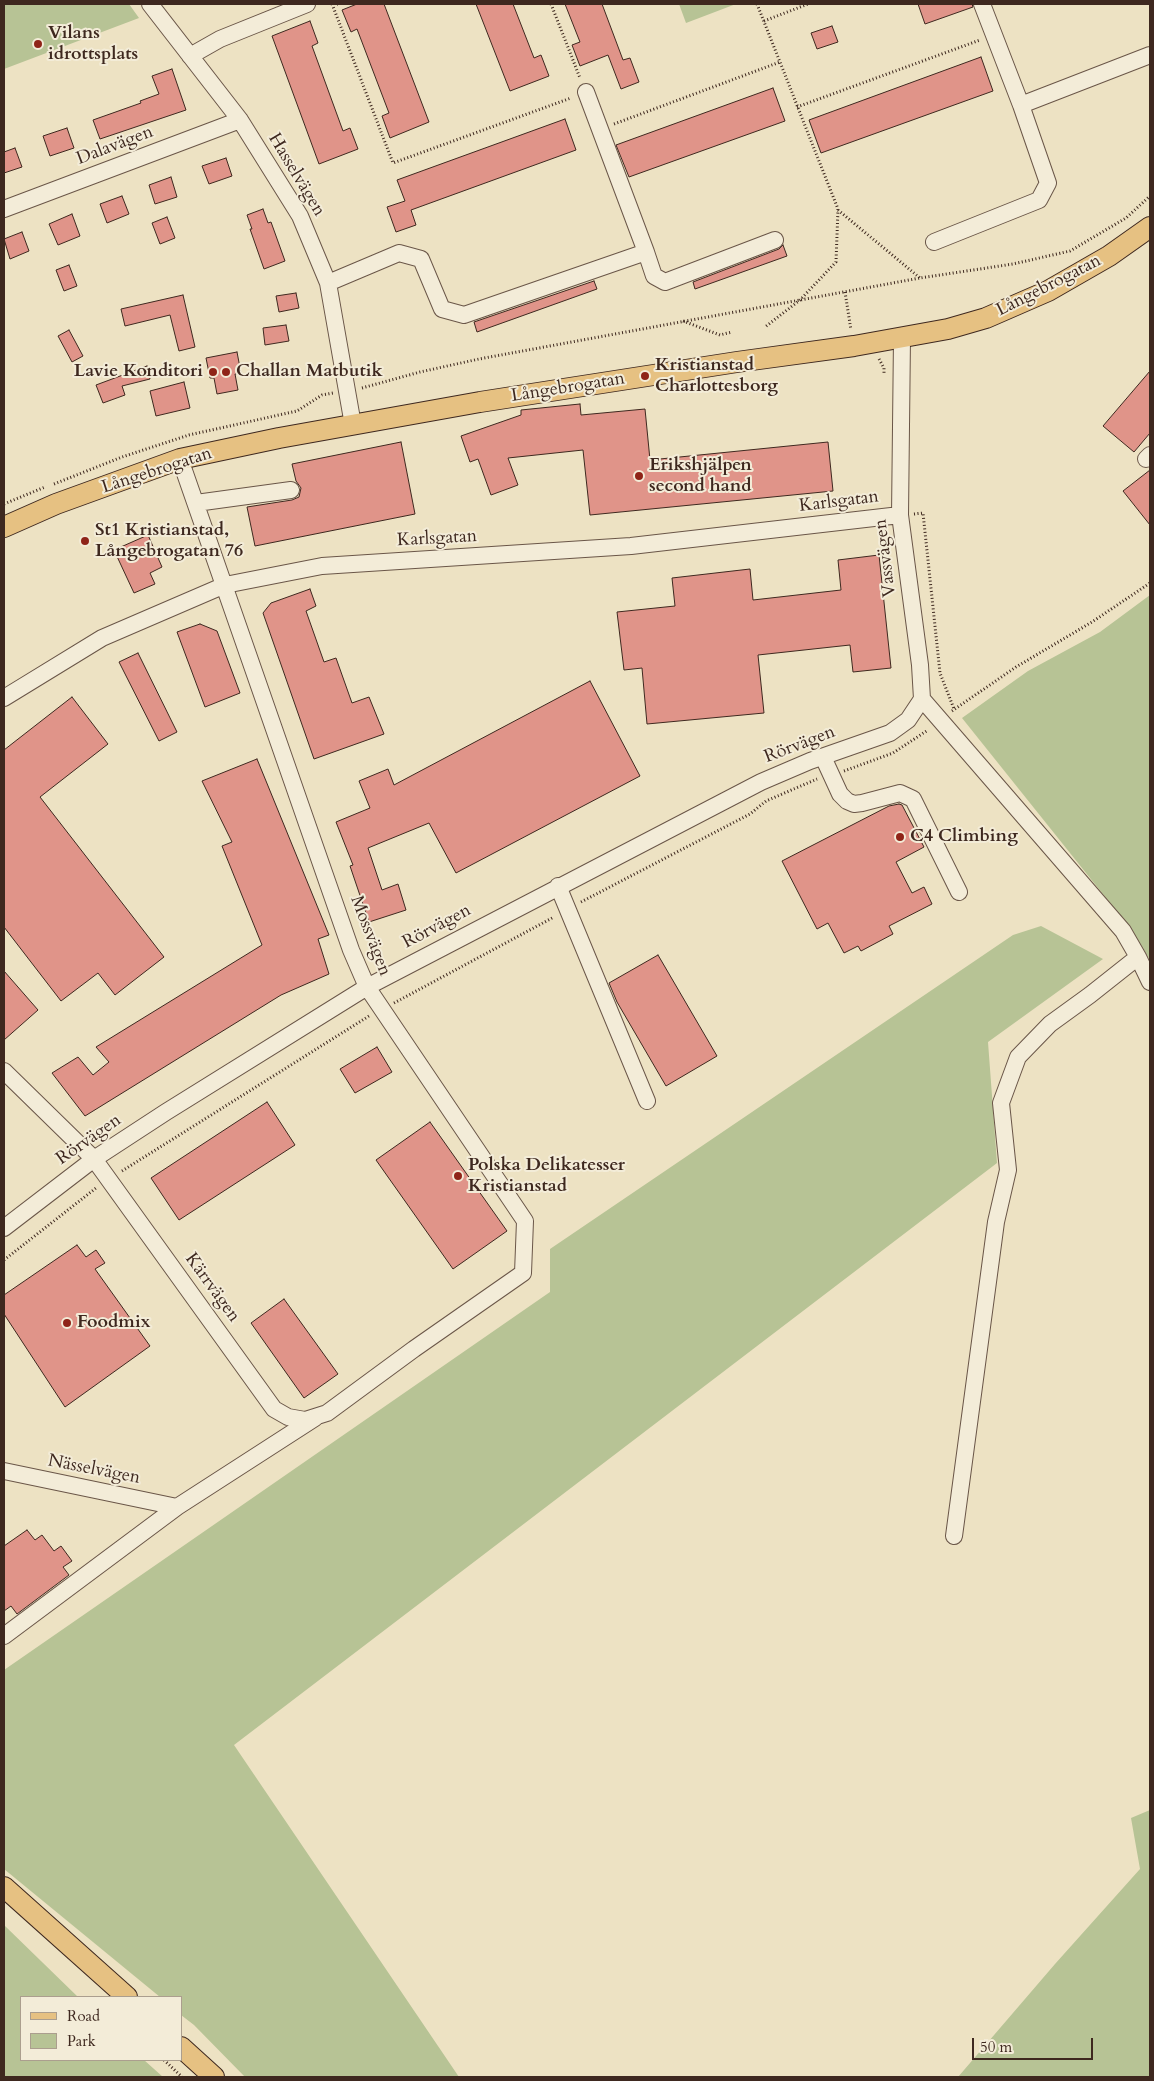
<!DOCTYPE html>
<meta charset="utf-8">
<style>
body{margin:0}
#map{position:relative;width:1154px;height:2081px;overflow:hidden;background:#ede2c3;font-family:Cardo,serif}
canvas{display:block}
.frame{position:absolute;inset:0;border:5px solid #3e281f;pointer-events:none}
.legend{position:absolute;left:20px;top:1996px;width:162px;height:65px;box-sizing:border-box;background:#f3ecd8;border:1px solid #ab9e8e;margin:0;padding:6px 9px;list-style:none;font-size:15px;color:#3e281f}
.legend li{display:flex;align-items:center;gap:10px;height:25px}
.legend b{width:25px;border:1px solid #ab9e8e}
.scale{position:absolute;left:972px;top:2038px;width:121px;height:22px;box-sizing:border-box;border:2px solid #3e281f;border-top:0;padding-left:6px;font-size:15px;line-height:18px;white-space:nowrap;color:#3e281f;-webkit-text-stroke:4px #f3ecd8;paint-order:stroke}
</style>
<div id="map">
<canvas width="1154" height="2081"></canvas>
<div class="frame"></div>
<ul class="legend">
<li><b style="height:6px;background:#e6c182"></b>Road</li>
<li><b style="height:14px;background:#b7c395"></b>Park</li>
</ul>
<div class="scale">50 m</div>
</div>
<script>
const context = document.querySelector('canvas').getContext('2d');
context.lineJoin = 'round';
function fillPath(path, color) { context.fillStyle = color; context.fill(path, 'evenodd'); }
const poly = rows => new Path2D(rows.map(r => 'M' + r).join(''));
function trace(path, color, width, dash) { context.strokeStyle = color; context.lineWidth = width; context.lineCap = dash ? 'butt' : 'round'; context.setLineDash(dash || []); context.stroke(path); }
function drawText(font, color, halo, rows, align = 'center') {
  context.font = font + ' Cardo,serif'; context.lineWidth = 4; context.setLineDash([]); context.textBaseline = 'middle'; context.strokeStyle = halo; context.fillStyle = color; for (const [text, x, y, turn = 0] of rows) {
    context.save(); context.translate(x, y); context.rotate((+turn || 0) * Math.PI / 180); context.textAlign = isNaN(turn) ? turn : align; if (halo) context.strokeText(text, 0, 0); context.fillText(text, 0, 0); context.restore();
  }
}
const green = poly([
 [4,4,129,4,139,18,4,69],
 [679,4,736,4,686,23],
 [1150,595,1150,960,1134,933,962,718,1028,671,1100,632],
 [1041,926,1103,959,988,1042,997,1163,234,1745,459,2077,245,2077,194,2025,181,2015,181,1997,160,1997,4,1869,4,1670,550,1292,550,1249,1013,935],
 [1150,1810,1150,2077,958,2077,1055,1964,1140,1869,1131,1818],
 [4,1925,78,1997,21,1997,21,2060,144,2060,163,2077,4,2077]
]);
const building = poly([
 [357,4,384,4,429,122,390,138,382,116,389,113,357,29,351,32,342,10,357,4],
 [476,4,513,4,534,58,541,55,549,76,510,91,476,4],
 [565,4,602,4,623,60,630,58,639,82,621,89,608,55,580,66,572,45,580,42,565,4],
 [918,4,972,4,973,7,925,24,918,4],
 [310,21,318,43,312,46,343,131,350,128,358,149,319,164,272,36,310,21],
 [832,26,838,42,817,49,811,33,832,26],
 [981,57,993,91,821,153,809,120,981,57],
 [172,69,186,110,100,139,93,120,141,103,140,101,159,94,152,76,172,69],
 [773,88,785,121,629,177,616,145,773,88],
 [565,119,576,150,411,210,416,225,396,232,387,207,405,201,397,180,565,119],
 [67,128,74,148,50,156,43,136,67,128],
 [15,148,22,167,4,173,4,152,15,148],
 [226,158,232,176,209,184,202,166,226,158],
 [171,177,177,197,155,204,149,185,171,177],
 [122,196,129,214,107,223,100,204,122,196],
 [263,209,268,223,271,222,285,261,264,269,250,229,252,229,247,215,263,209],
 [72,214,80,236,58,245,49,224,72,214],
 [167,217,175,238,160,244,152,223,167,217],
 [22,232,29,251,10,259,4,239,22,232],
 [783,245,787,256,695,289,693,282,779,249,783,245],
 [69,265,77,286,64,291,56,270,69,265],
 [594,281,597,289,477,332,474,322,594,281],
 [296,293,299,308,279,312,276,296,296,293],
 [183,295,195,347,179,351,170,315,125,326,121,309,183,295],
 [286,325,289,341,265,345,263,328,286,325],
 [69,330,83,356,72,362,58,336,69,330],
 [237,352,241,373,235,374,238,390,217,394,214,378,210,378,206,358,237,352],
 [147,366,150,379,122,386,125,395,103,403,96,385,147,366],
 [1150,371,1150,433,1134,452,1103,426,1150,371],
 [184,382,190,408,156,416,150,391,184,382],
 [580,404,581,415,645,409,650,460,828,442,833,491,590,515,583,450,508,458,518,485,491,495,478,459,470,462,461,436,521,415,521,410,580,404],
 [401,442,415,514,255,546,247,507,292,500,299,497,301,488,296,481,292,464,401,442],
 [1150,470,1150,525,1123,491,1150,470],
 [148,535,162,567,150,573,155,584,134,593,114,550,148,535],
 [879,555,891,668,853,672,850,645,758,655,764,713,647,724,642,668,624,670,617,612,675,606,672,578,750,569,753,600,841,590,838,560,879,555],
 [310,589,316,606,306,611,324,662,336,658,352,703,369,697,384,734,314,759,263,613,271,603,310,589],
 [200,624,217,631,240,693,205,707,177,632,200,624],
 [138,653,177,732,159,741,119,662,138,653],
 [590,681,640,776,456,873,429,823,368,848,382,890,398,884,406,910,369,922,350,866,353,865,336,822,370,808,359,781,388,769,394,785,590,681],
 [72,697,108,744,40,797,164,957,115,995,98,973,61,1001,4,927,4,750,72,697],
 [257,759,329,935,318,939,329,974,281,995,85,1116,52,1073,78,1057,93,1075,109,1062,96,1047,262,945,222,846,232,842,202,781,257,759],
 [899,804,902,805,924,847,896,862,912,893,924,887,932,904,889,926,893,934,861,951,858,946,844,953,828,923,817,929,782,861,889,806,899,804],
 [658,955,717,1056,666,1086,617,1002,609,983,658,955],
 [4,971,38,1010,4,1040,4,971],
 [377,1047,392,1072,355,1093,340,1069,377,1047],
 [267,1102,295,1145,179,1220,151,1178,267,1102],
 [430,1122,507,1231,453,1269,376,1160,430,1122],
 [77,1245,86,1257,96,1250,105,1263,95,1269,150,1346,65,1407,4,1314,4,1295,77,1245],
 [284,1299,338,1374,304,1398,251,1323,284,1299],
 [27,1530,35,1540,42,1535,54,1551,61,1546,72,1561,63,1567,69,1575,17,1614,11,1606,4,1611,4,1546,27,1530]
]);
const path = poly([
 [332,4,393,163,571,98],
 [337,4,339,4],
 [551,4,580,78],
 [757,4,838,209,836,262,800,300,765,327],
 [764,21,808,4],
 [797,107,980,40],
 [614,124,780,62],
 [838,210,920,278],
 [845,292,851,330],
 [683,321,720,335,732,332],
 [879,359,884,368,884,374],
 [362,388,420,372,479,359,920,278,1013,264,1070,251,1126,218,1150,196],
 [54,484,122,457,189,435,297,411,322,395,333,393],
 [4,504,45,487],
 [914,514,923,513,940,673,954,709],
 [952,711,1016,667,1092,622,1150,583],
 [844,771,893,753,928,730],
 [581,902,750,814,766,801,817,779],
 [394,1003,554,917],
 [122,1171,369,1016],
 [4,1260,96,1188],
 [164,2060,182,2077]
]);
const minor = poly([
 [150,4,240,120,300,216,328,283,353,425],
 [982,4,1021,105],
 [190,56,220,39,307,4],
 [586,92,646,252],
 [4,209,240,120],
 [934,242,1039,200,1048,183,1021,105,1150,55],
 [328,283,399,253,421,259,442,309,464,315,646,252,654,276,665,282,775,240],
 [1146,459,1150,455],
 [196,503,291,490],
 [4,698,102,638,225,585,322,566,631,546,900,515],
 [922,699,1123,931,1138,957,1090,995,1050,1024,1018,1057,1001,1103,1008,1170,996,1222,954,1536],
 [823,757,840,794,847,801,854,804,862,803,900,793,913,799,959,892],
 [558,886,647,1101],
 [1138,957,1150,982],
 [4,1071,94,1159,274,1409,288,1417,305,1420,327,1413,414,1349,523,1273,525,1221,367,987,351,950,180,459],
 [4,1228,94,1159,166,1112,367,987,761,782,810,761,890,733,908,720,922,699,920,665,900,515,902,338],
 [4,1471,177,1507],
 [4,1636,177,1507,315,1418]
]);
const major = poly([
 [4,527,56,504,180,459,279,438,480,402,737,362,854,346,948,329,986,318,1048,291,1109,256,1150,227],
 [4,1887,127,1997],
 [181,2047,214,2077]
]);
const markers = [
 [38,44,5,"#8f2418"],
 [213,372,5,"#8f2418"],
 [226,372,5,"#8f2418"],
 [645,376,5,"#8f2418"],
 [639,476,5,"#8f2418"],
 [85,541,5,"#8f2418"],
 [900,837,5,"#8f2418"],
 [458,1176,5,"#8f2418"],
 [67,1323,5,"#8f2418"]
];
const poiNames = [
 ["Vilans",48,34],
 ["idrottsplats",48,55],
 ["Kristianstad",655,366],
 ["Charlottesborg",655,387],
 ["Lavie Konditori",203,372,"right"],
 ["Challan Matbutik",236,372],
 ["Erikshjälpen",649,466],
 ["second hand",649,487],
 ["St1 Kristianstad,",95,531],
 ["Långebrogatan 76",95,552],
 ["C4 Climbing",910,837],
 ["Polska Delikatesser",468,1166],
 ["Kristianstad",468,1187],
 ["Foodmix",77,1323]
];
const streetNames = [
 ["Dalavägen",115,146,-21],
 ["Hasselvägen",296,175,59],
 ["Långebrogatan",1049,286,-27],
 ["Långebrogatan",568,388,-9],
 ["Långebrogatan",157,471,-18],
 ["Karlsgatan",839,502,-7],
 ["Karlsgatan",437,539,-3],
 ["Vassvägen",886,558,-97],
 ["Rörvägen",800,745,-21],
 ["Rörvägen",437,927,-28],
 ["Mossvägen",370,936,69],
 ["Rörvägen",89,1140,-35],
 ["Kärrvägen",212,1288,54],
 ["Nässelvägen",94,1470,11]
];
fillPath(green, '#b7c395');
fillPath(building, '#e09489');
trace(building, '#3e281f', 1);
trace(minor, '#6a5648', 18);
trace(major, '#3e281f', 22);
trace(path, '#3e281f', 3, [1, 2.5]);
trace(minor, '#f3ecd8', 16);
trace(major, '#e6c182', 20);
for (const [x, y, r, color] of markers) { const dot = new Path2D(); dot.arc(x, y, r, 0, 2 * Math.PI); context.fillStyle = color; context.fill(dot); trace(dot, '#f3ecd8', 2); }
drawText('bold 18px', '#3e281f', '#f3ecd8', poiNames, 'left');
drawText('18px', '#3e281f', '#f3ecd8', streetNames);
</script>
